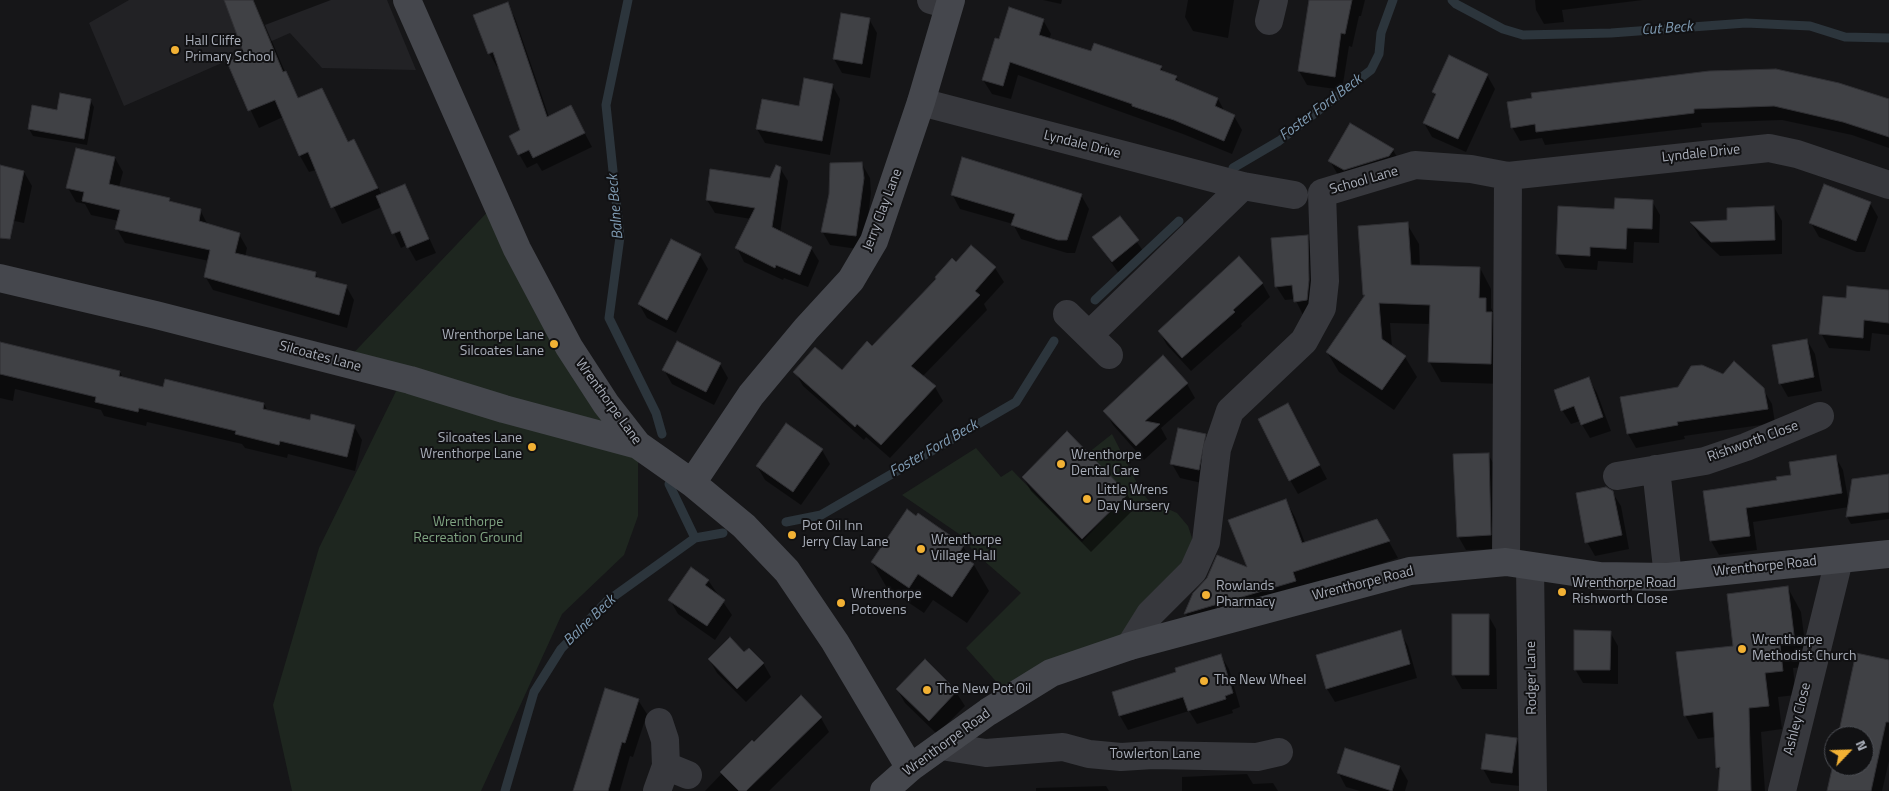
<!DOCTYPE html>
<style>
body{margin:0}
#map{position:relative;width:1889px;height:791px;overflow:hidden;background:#161618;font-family:"Titillium Web",sans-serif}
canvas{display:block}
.north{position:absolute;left:1824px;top:726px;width:50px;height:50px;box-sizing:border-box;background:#111113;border:1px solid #4d4f55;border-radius:50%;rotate:66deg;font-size:14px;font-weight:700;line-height:20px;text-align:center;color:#a8adb8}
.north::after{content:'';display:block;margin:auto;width:18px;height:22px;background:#f2b134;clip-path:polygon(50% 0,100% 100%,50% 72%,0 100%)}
</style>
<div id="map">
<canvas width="1889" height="791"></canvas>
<div class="north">N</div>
</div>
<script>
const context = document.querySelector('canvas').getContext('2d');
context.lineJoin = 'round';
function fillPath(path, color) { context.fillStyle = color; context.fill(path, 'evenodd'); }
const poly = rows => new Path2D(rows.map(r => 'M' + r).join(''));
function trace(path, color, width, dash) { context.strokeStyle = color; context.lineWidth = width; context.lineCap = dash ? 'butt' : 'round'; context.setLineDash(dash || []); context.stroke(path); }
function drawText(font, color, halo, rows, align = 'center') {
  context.font = font + ' "Titillium Web",sans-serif'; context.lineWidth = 4; context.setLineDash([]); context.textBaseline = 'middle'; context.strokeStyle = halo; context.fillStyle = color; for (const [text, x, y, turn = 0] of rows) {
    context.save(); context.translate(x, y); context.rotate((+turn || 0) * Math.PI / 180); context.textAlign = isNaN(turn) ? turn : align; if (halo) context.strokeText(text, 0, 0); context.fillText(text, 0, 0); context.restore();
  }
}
const built = poly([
 [129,0,387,0,416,70,322,68,290,33,124,106,89,23]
]);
const green = poly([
 [496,203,638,445,638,516,624,555,562,614,481,791,292,791,273,705,319,548,402,379,344,363],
 [1112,434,1140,489,1148,500,1177,513,1188,526,1194,544,1130,646,1011,698,966,648,1021,593,974,552,962,536,902,495,976,448,1001,477,1012,470,1082,542,1127,494,1088,453]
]);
const shadow = poly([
 [225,0,331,0,265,25,285,72,299,99,321,89,349,143,354,141,382,195,405,185,436,253,416,261,407,245,401,248,382,207,342,224,316,170,309,172,300,156,283,117,259,128,228,62,246,55],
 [1043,0,1062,0,1061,4],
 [1188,0,1234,0,1228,38,1193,31,1185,17],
 [1317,0,1365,0,1361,16,1359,16,1352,47,1349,46,1342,90,1307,85,1299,71],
 [1535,0,1643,0,1562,10,1564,22,1544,24,1536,10],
 [507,4,515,18,549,117,571,107,592,147,542,171,537,163,527,168,519,154,522,131,499,66,497,67,489,53],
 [869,19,877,33,870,78,842,73,834,59],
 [1043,20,1051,34,1049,39,1092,53,1161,67,1164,73,1176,77,1180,83,1218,99,1225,112,1234,116,1242,130,1232,154,1183,134,1018,75,1011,99,992,94,983,80,1000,41],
 [1487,75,1495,89,1466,152,1432,137,1424,123,1436,97,1433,92],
 [832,85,840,99,830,155,765,143,757,129,800,107],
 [90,100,94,107,87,145,33,136,29,129,58,111],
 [1889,101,1889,148,1852,135,1782,120,1701,123,1702,127,1545,145,1542,138,1520,141,1512,127,1509,103],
 [1393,150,1401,164,1338,175,1330,161],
 [115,158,123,172,119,187,169,199,171,203,200,210,208,225,239,234,247,248,245,257,315,273,319,279,346,286,354,300,347,328,213,290,205,276,209,261,125,243,117,229,119,221,91,215,85,204,76,202,68,188],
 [862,164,870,178,871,193,864,250,830,245,822,231,832,177],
 [0,167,24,172,32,186,24,223,0,218],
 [780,168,788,181,780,233,811,248,819,261,808,287,784,278,783,280,744,262,737,248,751,219,715,213,707,200,770,179],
 [952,194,1081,195,1089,209,1075,253,1067,253,1021,239,1013,224,960,209],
 [1652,201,1660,215,1659,243,1634,242,1633,263,1598,261,1597,270,1565,268,1557,254,1616,210],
 [1870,203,1878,217,1865,252,1857,252,1819,237,1811,223],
 [1774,207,1782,221,1782,254,1720,256,1700,237,1692,224,1729,222],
 [1120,218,1146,255,1120,275,1094,238],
 [1407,224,1419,244,1420,267,1480,268,1491,289,1491,308,1497,320,1503,384,1441,382,1429,361,1430,324,1390,323,1392,347,1405,357,1417,377,1394,410,1339,372,1327,352,1365,297,1364,295],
 [1307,236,1315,250,1317,295,1303,315,1295,299,1285,300,1276,286],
 [672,241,700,255,708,269,676,333,647,318,639,304],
 [956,264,995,268,1004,282,984,304,987,310,922,377,935,387,943,401,890,458,866,437,864,440,803,386,795,372,842,372,872,347],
 [1262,283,1270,297,1241,324,1242,326,1191,371,1167,345,1159,331],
 [1889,291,1889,335,1872,333,1870,351,1829,348,1821,333,1847,299],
 [1807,340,1815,354,1822,391,1788,397,1780,383],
 [0,342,120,372,123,378,164,388,264,404,268,411,311,422,354,426,362,440,355,471,288,454,287,458,245,448,242,444,147,422,146,426,104,416,101,410,15,389,13,401,0,398],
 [1163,356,1187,384,1195,398,1161,428,1167,439,1144,460,1113,425,1105,411],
 [720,364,728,378,714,405,672,384,664,370],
 [1589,379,1597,393,1611,431,1590,438,1580,421,1571,424,1562,410],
 [1679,388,1763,389,1772,404,1775,423,1684,436,1685,439,1636,448,1628,434,1622,398],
 [1295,419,1327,479,1298,494,1290,480],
 [787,425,822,450,830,464,801,505,765,480,757,466],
 [1205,435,1213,450,1206,484,1180,478,1172,464],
 [1488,454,1496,468,1498,549,1466,550,1458,536],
 [1835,456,1843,470,1849,504,1889,475,1889,519,1851,524,1847,517,1849,507,1753,522,1757,550,1719,555,1711,541,1704,492,1778,481],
 [1023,477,1127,494,1135,508,1091,552,1031,491],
 [1612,492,1621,506,1629,549,1595,556,1587,542],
 [1286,501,1295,517,1305,543,1377,520,1398,558,1302,589,1195,630,1186,614,1194,594,1249,569],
 [963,546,989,591,967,623,933,600,924,613,887,588,872,562],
 [708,580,732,615,715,640,678,614,670,600],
 [1788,588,1801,612,1808,667,1793,668,1796,695,1778,697,1782,729,1761,732,1765,791,1719,791,1721,773,1717,767,1716,737,1698,739,1685,715,1734,647],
 [1488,615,1496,629,1497,689,1462,689,1454,675],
 [1400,632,1408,646,1417,678,1335,702,1327,689],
 [1610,632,1618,646,1618,684,1583,683,1575,669],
 [744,654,763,663,771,677,746,702,717,673,709,659],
 [1221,656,1229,669,1240,707,1232,710,1233,713,1197,724,1189,711,1128,730,1120,716,1113,693,1177,673],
 [925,661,956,692,965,706,937,734,905,703,897,689],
 [1889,662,1889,761,1882,791,1828,791,1834,764,1834,766,1864,766,1864,736,1840,736],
 [638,700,647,714,633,757,630,756,620,791,574,791],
 [821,718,829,732,769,791,705,791,752,742,754,744],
 [1516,739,1524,753,1520,786,1491,783,1483,769],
 [1346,749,1400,767,1408,781,1405,791,1360,791,1346,787,1338,772],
 [1247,774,1253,784,1273,783,1278,791,1182,791,1182,777],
 [1106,786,1109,791,1036,791,1036,788]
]);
const stream = poly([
 [628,0,606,105,620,237,609,318,656,413,662,434],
 [1452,0,1456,4,1503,29,1523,35,1611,33,1746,23,1810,26,1845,37,1889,38],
 [1233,168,1279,141,1371,70,1379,54,1381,33,1393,0],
 [1095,300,1179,221],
 [669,484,695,538],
 [786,522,821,515,1016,402,1054,341],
 [505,791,534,692,561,649,606,602,695,538,723,533]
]);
const building = poly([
 [224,0,253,0,283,72,286,71,298,98,322,88,348,142,354,139,378,188,331,208,308,152,299,156,275,100,248,111,227,62,244,54,224,0],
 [1309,0,1352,0,1345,34,1341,33,1335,77,1298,71,1309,0],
 [508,2,547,117,571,105,585,133,533,158,529,150,518,155,509,136,520,130,493,52,488,54,473,15,508,2],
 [1009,7,1044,19,1039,35,1091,51,1094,43,1162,66,1160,70,1177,76,1175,80,1218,98,1215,106,1235,115,1224,141,1174,120,1132,106,1132,104,1010,62,1003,86,982,80,995,38,999,39,1009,7],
 [841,13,870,18,862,64,833,59,841,13],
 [1449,55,1488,74,1458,139,1423,123,1436,94,1432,92,1449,55],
 [1776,69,1839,83,1889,99,1889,137,1843,122,1774,106,1694,109,1694,113,1536,132,1535,124,1511,128,1507,102,1532,98,1531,93,1709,71,1776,69],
 [804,78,833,84,822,141,756,129,762,99,799,106,804,78],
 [60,93,91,99,84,139,28,129,32,105,57,110,60,93],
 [1350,123,1394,149,1389,156,1344,170,1328,161,1350,123],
 [76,148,115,157,109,184,170,198,169,201,201,209,199,221,240,233,235,253,316,272,315,277,347,285,339,315,204,277,210,250,115,229,120,210,82,201,84,192,66,188,76,148],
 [962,157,1082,194,1067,240,1058,240,1011,225,1015,214,951,195,962,157],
 [862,162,864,178,856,236,821,232,829,194,830,163,862,162],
 [0,165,24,171,10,239,0,238,0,165],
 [776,165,781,167,772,227,812,247,800,275,776,265,775,268,735,248,755,208,706,200,710,169,770,178,776,165],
 [405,184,429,239,407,248,400,231,392,234,376,196,405,184],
 [1824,184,1871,202,1856,241,1809,223,1824,184],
 [1615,198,1653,200,1652,229,1627,228,1626,249,1590,247,1590,256,1556,254,1558,206,1614,209,1615,198],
 [1774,206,1775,240,1711,242,1690,222,1727,220,1727,208,1774,206],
 [1120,216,1139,240,1112,262,1092,237,1120,216],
 [1408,222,1411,265,1480,267,1479,298,1486,298,1486,312,1492,312,1491,364,1428,362,1430,305,1379,303,1382,339,1406,356,1382,390,1326,352,1365,295,1363,295,1358,226,1408,222],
 [1308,235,1309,280,1307,300,1294,302,1292,285,1275,287,1271,238,1308,235],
 [671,239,701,254,667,320,638,304,671,239],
 [971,245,996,267,975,291,980,295,911,366,936,386,881,445,857,424,855,427,793,372,815,347,842,370,867,341,872,346,936,279,935,277,952,258,956,262,971,245],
 [1239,256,1263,283,1233,310,1235,312,1182,358,1158,331,1239,256],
 [1847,286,1889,290,1889,323,1864,320,1863,338,1819,334,1823,296,1846,298,1847,286],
 [1807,339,1814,377,1779,384,1772,345,1807,339],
 [677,341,721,363,706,392,662,370,677,341],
 [0,342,120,371,119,376,163,387,165,379,264,403,263,409,310,420,311,414,355,425,347,457,280,441,279,445,235,434,236,431,139,408,138,412,95,402,96,397,0,374,0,342],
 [1163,355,1188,383,1145,421,1160,424,1136,446,1103,411,1163,355],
 [1734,361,1764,388,1768,409,1677,422,1678,425,1627,434,1620,397,1678,387,1691,366,1702,365,1723,374,1734,361],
 [1589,377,1603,417,1581,425,1574,406,1561,411,1554,390,1589,377],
 [1288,403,1320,465,1289,481,1258,419,1288,403],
 [786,423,823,449,793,492,756,466,786,423],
 [1178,428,1206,434,1199,470,1170,464,1178,428],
 [1067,431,1128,494,1082,539,1022,477,1067,431],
 [1489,453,1491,535,1457,537,1453,454,1489,453],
 [1836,455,1842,493,1746,508,1750,536,1710,541,1703,491,1777,480,1776,477,1791,475,1789,462,1836,455],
 [1889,474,1889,512,1846,517,1852,479,1889,474],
 [1606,487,1613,491,1622,535,1585,543,1576,493,1606,487],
 [1286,499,1302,543,1377,519,1390,541,1293,572,1296,581,1184,614,1193,593,1207,578,1217,555,1247,567,1228,520,1286,499],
 [907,509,916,516,918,513,964,545,959,553,974,564,952,597,918,574,909,588,871,562,907,509],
 [691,567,709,580,705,585,725,600,707,626,668,600,691,567],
 [1788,586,1795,643,1780,645,1783,671,1765,673,1769,706,1749,708,1751,791,1718,791,1720,767,1716,768,1713,712,1684,716,1676,652,1733,646,1727,594,1788,586],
 [1452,614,1489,614,1489,675,1452,675,1452,614],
 [1401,630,1410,664,1326,689,1316,655,1401,630],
 [1574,630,1611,631,1610,670,1574,670,1574,630],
 [730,637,744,652,749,648,764,663,737,689,708,659,730,637],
 [1856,653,1889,660,1889,722,1886,722,1871,791,1827,791,1834,760,1834,766,1864,766,1864,736,1838,736,1856,653],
 [1221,654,1233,693,1225,696,1226,699,1188,711,1183,697,1119,716,1112,692,1176,672,1175,668,1221,654],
 [925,659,957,691,929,721,896,689,925,659],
 [605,688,639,699,625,743,622,742,608,791,573,791,605,688],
 [801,695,822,717,746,791,739,791,720,772,752,740,754,742,801,695],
 [1486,734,1517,738,1512,773,1481,769,1486,734],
 [1345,748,1400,766,1392,791,1337,773,1345,748]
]);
const street = poly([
 [931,0,949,5],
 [1269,21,1274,0],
 [921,102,1243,186,1294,195],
 [1508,176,1769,148,1797,154,1889,185],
 [1067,314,1109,355],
 [1089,335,1243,186],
 [1656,469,1668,577],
 [1617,476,1705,461,1746,447,1820,416],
 [1530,566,1533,791],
 [1130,646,1150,614,1193,571,1206,542,1217,449,1230,411,1304,341,1322,308,1325,281,1322,193,1415,165,1471,169,1508,176,1506,562],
 [941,746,986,753,1063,747,1089,754,1121,757,1153,755,1257,757,1279,752],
 [666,766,688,775],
 [657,791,666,766,665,740,659,722],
 [1782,791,1839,560]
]);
const secondary = poly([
 [407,0,517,249,569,347,606,404,638,445,692,483,744,526,787,571,835,642,910,768],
 [0,278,156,315,410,380,504,409,638,445],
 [692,483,751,395,806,329,851,280,874,241,921,102,951,0],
 [884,791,910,768,988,712,1051,673,1130,646,1410,571,1506,562,1600,576,1668,577,1889,554]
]);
const markers = [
 [175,50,5,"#f2b134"],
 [554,344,5,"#f2b134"],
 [532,447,5,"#f2b134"],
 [1061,464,5,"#f2b134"],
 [1087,499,5,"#f2b134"],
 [792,535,5,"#f2b134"],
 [921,549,5,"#f2b134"],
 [1562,592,5,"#f2b134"],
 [1206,595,5,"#f2b134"],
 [841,603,5,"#f2b134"],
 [1742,649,5,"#f2b134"],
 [1204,681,5,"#f2b134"],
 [927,690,5,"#f2b134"]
];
const poiNames = [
 ["Hall Cliffe",185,42],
 ["Primary School",185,58],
 ["Wrenthorpe Lane",544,336,"right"],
 ["Silcoates Lane",544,352,"right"],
 ["Silcoates Lane",522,439,"right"],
 ["Wrenthorpe Lane",522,455,"right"],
 ["Wrenthorpe",1071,456],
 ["Dental Care",1071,472],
 ["Little Wrens",1097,491],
 ["Day Nursery",1097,507],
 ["Pot Oil Inn",802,527],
 ["Jerry Clay Lane",802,543],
 ["Wrenthorpe",931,541],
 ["Village Hall",931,557],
 ["Wrenthorpe Road",1572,584],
 ["Rishworth Close",1572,600],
 ["Rowlands",1216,587],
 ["Pharmacy",1216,603],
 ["Wrenthorpe",851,595],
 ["Potovens",851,611],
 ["Wrenthorpe",1752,641],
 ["Methodist Church",1752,657],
 ["The New Wheel",1214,681],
 ["The New Pot Oil",937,690]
];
const streetNames = [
 ["Lyndale Drive",1082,145,14],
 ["Lyndale Drive",1701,154,-6],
 ["School Lane",1364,181,-16],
 ["Jerry Clay Lane",883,210,-69],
 ["Silcoates Lane",320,357,15],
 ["Wrenthorpe Lane",608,402,54],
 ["Rishworth Close",1753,442,-20],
 ["Wrenthorpe Road",1765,567,-6],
 ["Wrenthorpe Road",1363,584,-14],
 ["Rodger Lane",1532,678,-91],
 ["Ashley Close",1798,719,-76],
 ["Wrenthorpe Road",947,743,-36],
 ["Towlerton Lane",1155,755]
];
const parkNames = [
 ["Wrenthorpe",468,523],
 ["Recreation Ground",468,539]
];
const waterNames = [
 ["Cut Beck",1667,29,-4],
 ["Foster Ford Beck",1321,108,-37],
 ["Balne Beck",616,207,-95],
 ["Foster Ford Beck",934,449,-30],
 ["Balne Beck",590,621,-44]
];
fillPath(built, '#222225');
fillPath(green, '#1e261f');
fillPath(shadow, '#0007');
trace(stream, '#2c353c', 9);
fillPath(building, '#404145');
trace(building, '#303034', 1);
trace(street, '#37383d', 28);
trace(secondary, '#45474d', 28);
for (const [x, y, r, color] of markers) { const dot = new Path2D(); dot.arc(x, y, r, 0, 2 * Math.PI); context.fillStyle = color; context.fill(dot); trace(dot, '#111113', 2); }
drawText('14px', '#a8adb8', '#111113', poiNames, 'left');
drawText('14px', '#a8adb8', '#111113', streetNames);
drawText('14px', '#7fa381', '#111113', parkNames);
drawText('italic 15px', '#7f9bb3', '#111113', waterNames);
</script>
